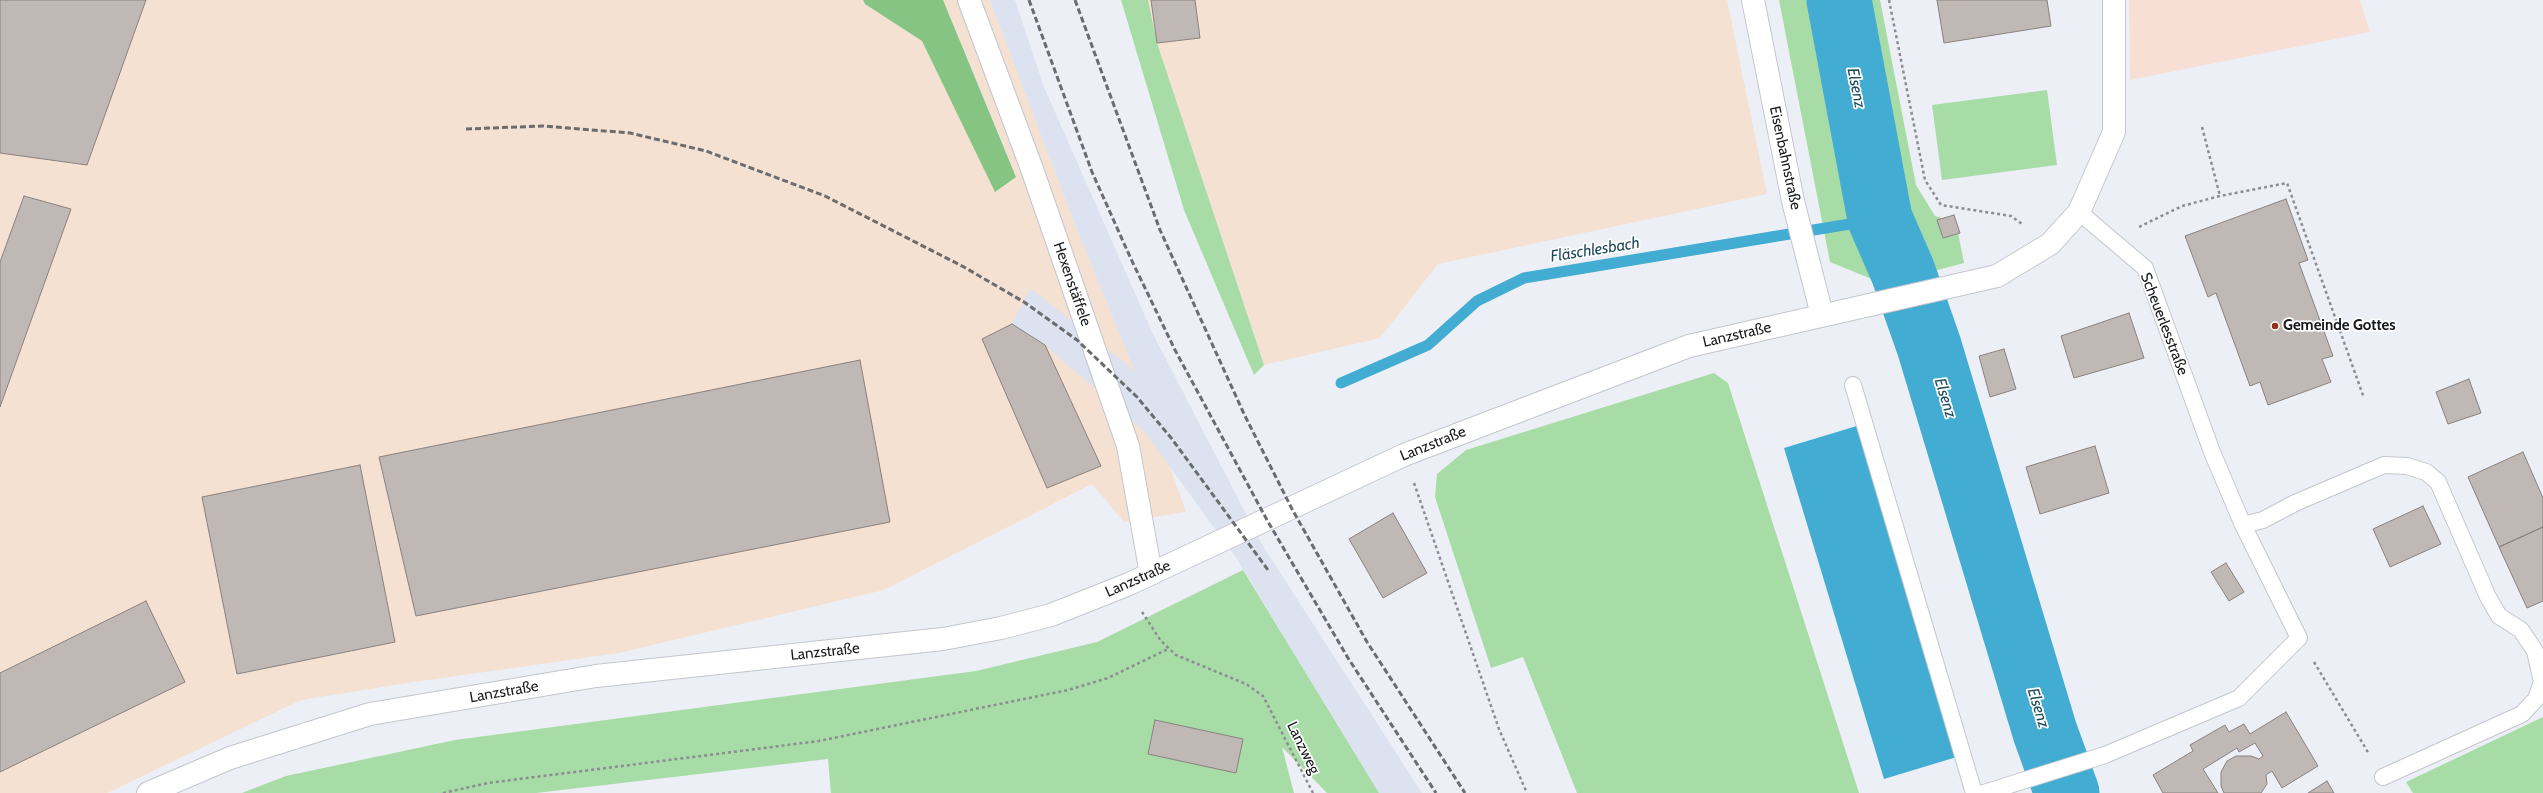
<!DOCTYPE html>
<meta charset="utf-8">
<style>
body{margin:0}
canvas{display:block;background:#eceff5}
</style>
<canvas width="2543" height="793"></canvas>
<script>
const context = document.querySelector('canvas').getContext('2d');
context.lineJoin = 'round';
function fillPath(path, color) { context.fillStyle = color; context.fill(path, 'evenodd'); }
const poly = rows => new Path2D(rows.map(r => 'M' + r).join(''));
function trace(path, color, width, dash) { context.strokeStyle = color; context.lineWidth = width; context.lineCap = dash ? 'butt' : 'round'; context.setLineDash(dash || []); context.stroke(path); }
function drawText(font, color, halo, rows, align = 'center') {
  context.font = font + ' Cabin,sans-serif'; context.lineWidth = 3.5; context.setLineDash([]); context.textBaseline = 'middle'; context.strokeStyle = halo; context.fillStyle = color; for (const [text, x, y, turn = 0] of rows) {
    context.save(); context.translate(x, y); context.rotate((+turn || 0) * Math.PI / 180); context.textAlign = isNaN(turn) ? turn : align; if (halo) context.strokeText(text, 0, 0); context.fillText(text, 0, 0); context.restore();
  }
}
const commercial = poly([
 [2129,0,2360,0,2370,32,2130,80]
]);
const industrial = poly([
 [0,0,863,0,865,4,922,41,996,192,1016,176,943,0,990,0,1076,227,1136,372,1186,512,1124,522,1092,484,884,590,619,653,414,682,301,700,107,793,0,793],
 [1148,0,1727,0,1767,194,1438,264,1380,338,1264,365,1157,43]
]);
const built = poly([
 [990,0,1015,0,1044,87,1152,332,1261,543,1422,793,1379,793,1237,559,1143,430,1045,345,1012,324,1030,288,1135,371,1076,227]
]);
const green = poly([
 [1121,0,1148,0,1157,43,1264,365,1254,375,1184,210],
 [1779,0,1880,0,1916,185,1935,216,1956,222,1964,263,1884,284,1830,262],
 [2047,90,2057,165,1942,180,1932,105],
 [1714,373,1728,383,1859,793,1577,793,1523,657,1491,668,1435,497,1437,474,1466,450],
 [1243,570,1379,793,1327,793,1282,747,1294,793,831,793,828,759,536,793,242,793,286,776,455,740,976,671,1097,642],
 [2543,717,2543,793,2413,793,2406,782]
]);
const forest = poly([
 [863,0,943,0,1016,177,995,192,922,41,865,4]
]);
const water = poly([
 [1860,425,1960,756,1884,779,1784,448]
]);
const stream = poly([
 [1341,383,1428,345,1477,301,1524,278,1880,219]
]);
const river = poly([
 [1839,0,1880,219,1903,272,1929,346,2045,732,2067,793]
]);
const building = poly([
 [0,0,146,0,87,165,0,153,0,0],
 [1151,0,1195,0,1200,38,1157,43,1151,0],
 [1937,0,2047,0,2051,26,1944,43,1937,0],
 [24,196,71,209,0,407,0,262,24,196],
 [2286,199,2308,260,2299,263,2333,356,2322,359,2331,382,2268,405,2260,382,2250,386,2216,293,2208,297,2185,236,2286,199],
 [1954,215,1960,233,1943,238,1937,220,1954,215],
 [2129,313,2144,358,2074,378,2061,336,2129,313],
 [1012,324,1045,345,1101,466,1047,488,982,339,1012,324],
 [2004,349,2016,389,1990,397,1979,356,2004,349],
 [860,360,890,522,416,616,379,457,860,360],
 [2469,379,2481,413,2448,424,2436,392,2469,379],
 [2095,446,2109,493,2040,514,2026,467,2095,446],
 [2523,452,2543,498,2543,527,2499,547,2468,477,2523,452],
 [360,465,395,642,237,674,202,497,360,465],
 [2423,506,2441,544,2390,567,2373,529,2423,506],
 [1393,513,1427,573,1383,598,1349,539,1393,513],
 [2543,527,2543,601,2527,608,2499,547,2543,527],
 [2226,563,2244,592,2229,601,2211,572,2226,563],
 [146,601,185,682,0,772,0,673,146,601],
 [2286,712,2318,766,2282,788,2272,771,2266,775,2267,784,2261,793,2224,793,2221,786,2221,772,2227,761,2236,756,2251,756,2259,759,2263,756,2255,743,2239,752,2237,748,2203,769,2218,793,2163,793,2153,775,2193,751,2190,745,2225,725,2229,732,2244,724,2250,734,2286,712],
 [1155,720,1243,739,1236,773,1148,754,1155,720],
 [2327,781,2334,793,2308,793,2327,781]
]);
const path = poly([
 [1889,0,1925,180,1941,205,2011,216,2022,224],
 [2202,127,2220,196],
 [2139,227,2182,206,2220,196,2287,183,2364,398],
 [1414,483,1499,729,1527,793],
 [1142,612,1161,641,1176,655,1246,684,1263,696,1313,793],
 [2314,662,2369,754],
 [443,793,488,783,819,741,1068,690,1108,678,1168,649]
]);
const lane = poly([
 [1853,385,1974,793],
 [2243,525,2263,520,2295,503,2384,465,2407,466,2426,472,2438,482,2488,597,2499,616,2521,630,2535,651,2542,682,2536,699,2522,714,2383,777],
 [1984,793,2105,755,2239,698,2299,638,2243,525,2212,452,2145,268,2079,212]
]);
const street = poly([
 [969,0,1032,169,1128,446,1151,574],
 [1753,0,1793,201,1822,315],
 [148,793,230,758,370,714,596,676,943,639,1001,628,1051,615,1129,584,1404,455,1689,346,1997,276,2050,244,2079,212,2114,132,2114,0]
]);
const rail = poly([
 [1029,0,1092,172,1131,259,1175,350,1267,520,1348,658,1436,793],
 [1075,0,1160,230,1245,416,1292,509,1367,642,1465,793],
 [466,129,543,126,630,133,706,151,825,196,964,267,1024,302,1077,340,1137,397,1172,439,1268,570]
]);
const markers = [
 [2275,326,4,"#982f1b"]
];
const streetNames = [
 ["Eisenbahnstraße",1785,158,78],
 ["Hexenstäffele",1072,284,71],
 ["Scheuerlesstraße",2164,324,69],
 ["Lanzstraße",1737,335,-13],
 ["Lanzstraße",1433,444,-22],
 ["Lanzstraße",1138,579,-24],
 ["Lanzstraße",825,652,-6],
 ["Lanzstraße",504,692,-10],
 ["Lanzweg",1303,748,64]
];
const poiNames = [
 ["Gemeinde Gottes",2283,326]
];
const waterNames = [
 ["Elsenz",1856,88,79],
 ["Fläschlesbach",1595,250,-9],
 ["Elsenz",1945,398,73],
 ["Elsenz",2038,708,73]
];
fillPath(commercial, '#f7dfd6');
fillPath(industrial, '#f4e1d1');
fillPath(built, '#dde2f0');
fillPath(green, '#a8dca6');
fillPath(forest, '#86c484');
fillPath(water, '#43acd2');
trace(stream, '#43acd2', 11);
trace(river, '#43acd2', 65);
fillPath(building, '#bfb8b5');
trace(building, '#89827f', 1);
trace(lane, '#c4c6cd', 18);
trace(street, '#c4c6cd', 24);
trace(path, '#8b8d91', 2.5, [3, 3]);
trace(lane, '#fff', 16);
trace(street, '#fff', 22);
trace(rail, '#6a6c70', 3, [6, 3]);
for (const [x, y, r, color] of markers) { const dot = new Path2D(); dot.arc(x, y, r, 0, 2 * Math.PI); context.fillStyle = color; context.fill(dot); trace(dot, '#fff', 1.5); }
drawText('15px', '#18191c', '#fff', streetNames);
drawText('bold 15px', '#18191c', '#fff', poiNames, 'left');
drawText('italic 16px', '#1e4b5b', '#fff', waterNames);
</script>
